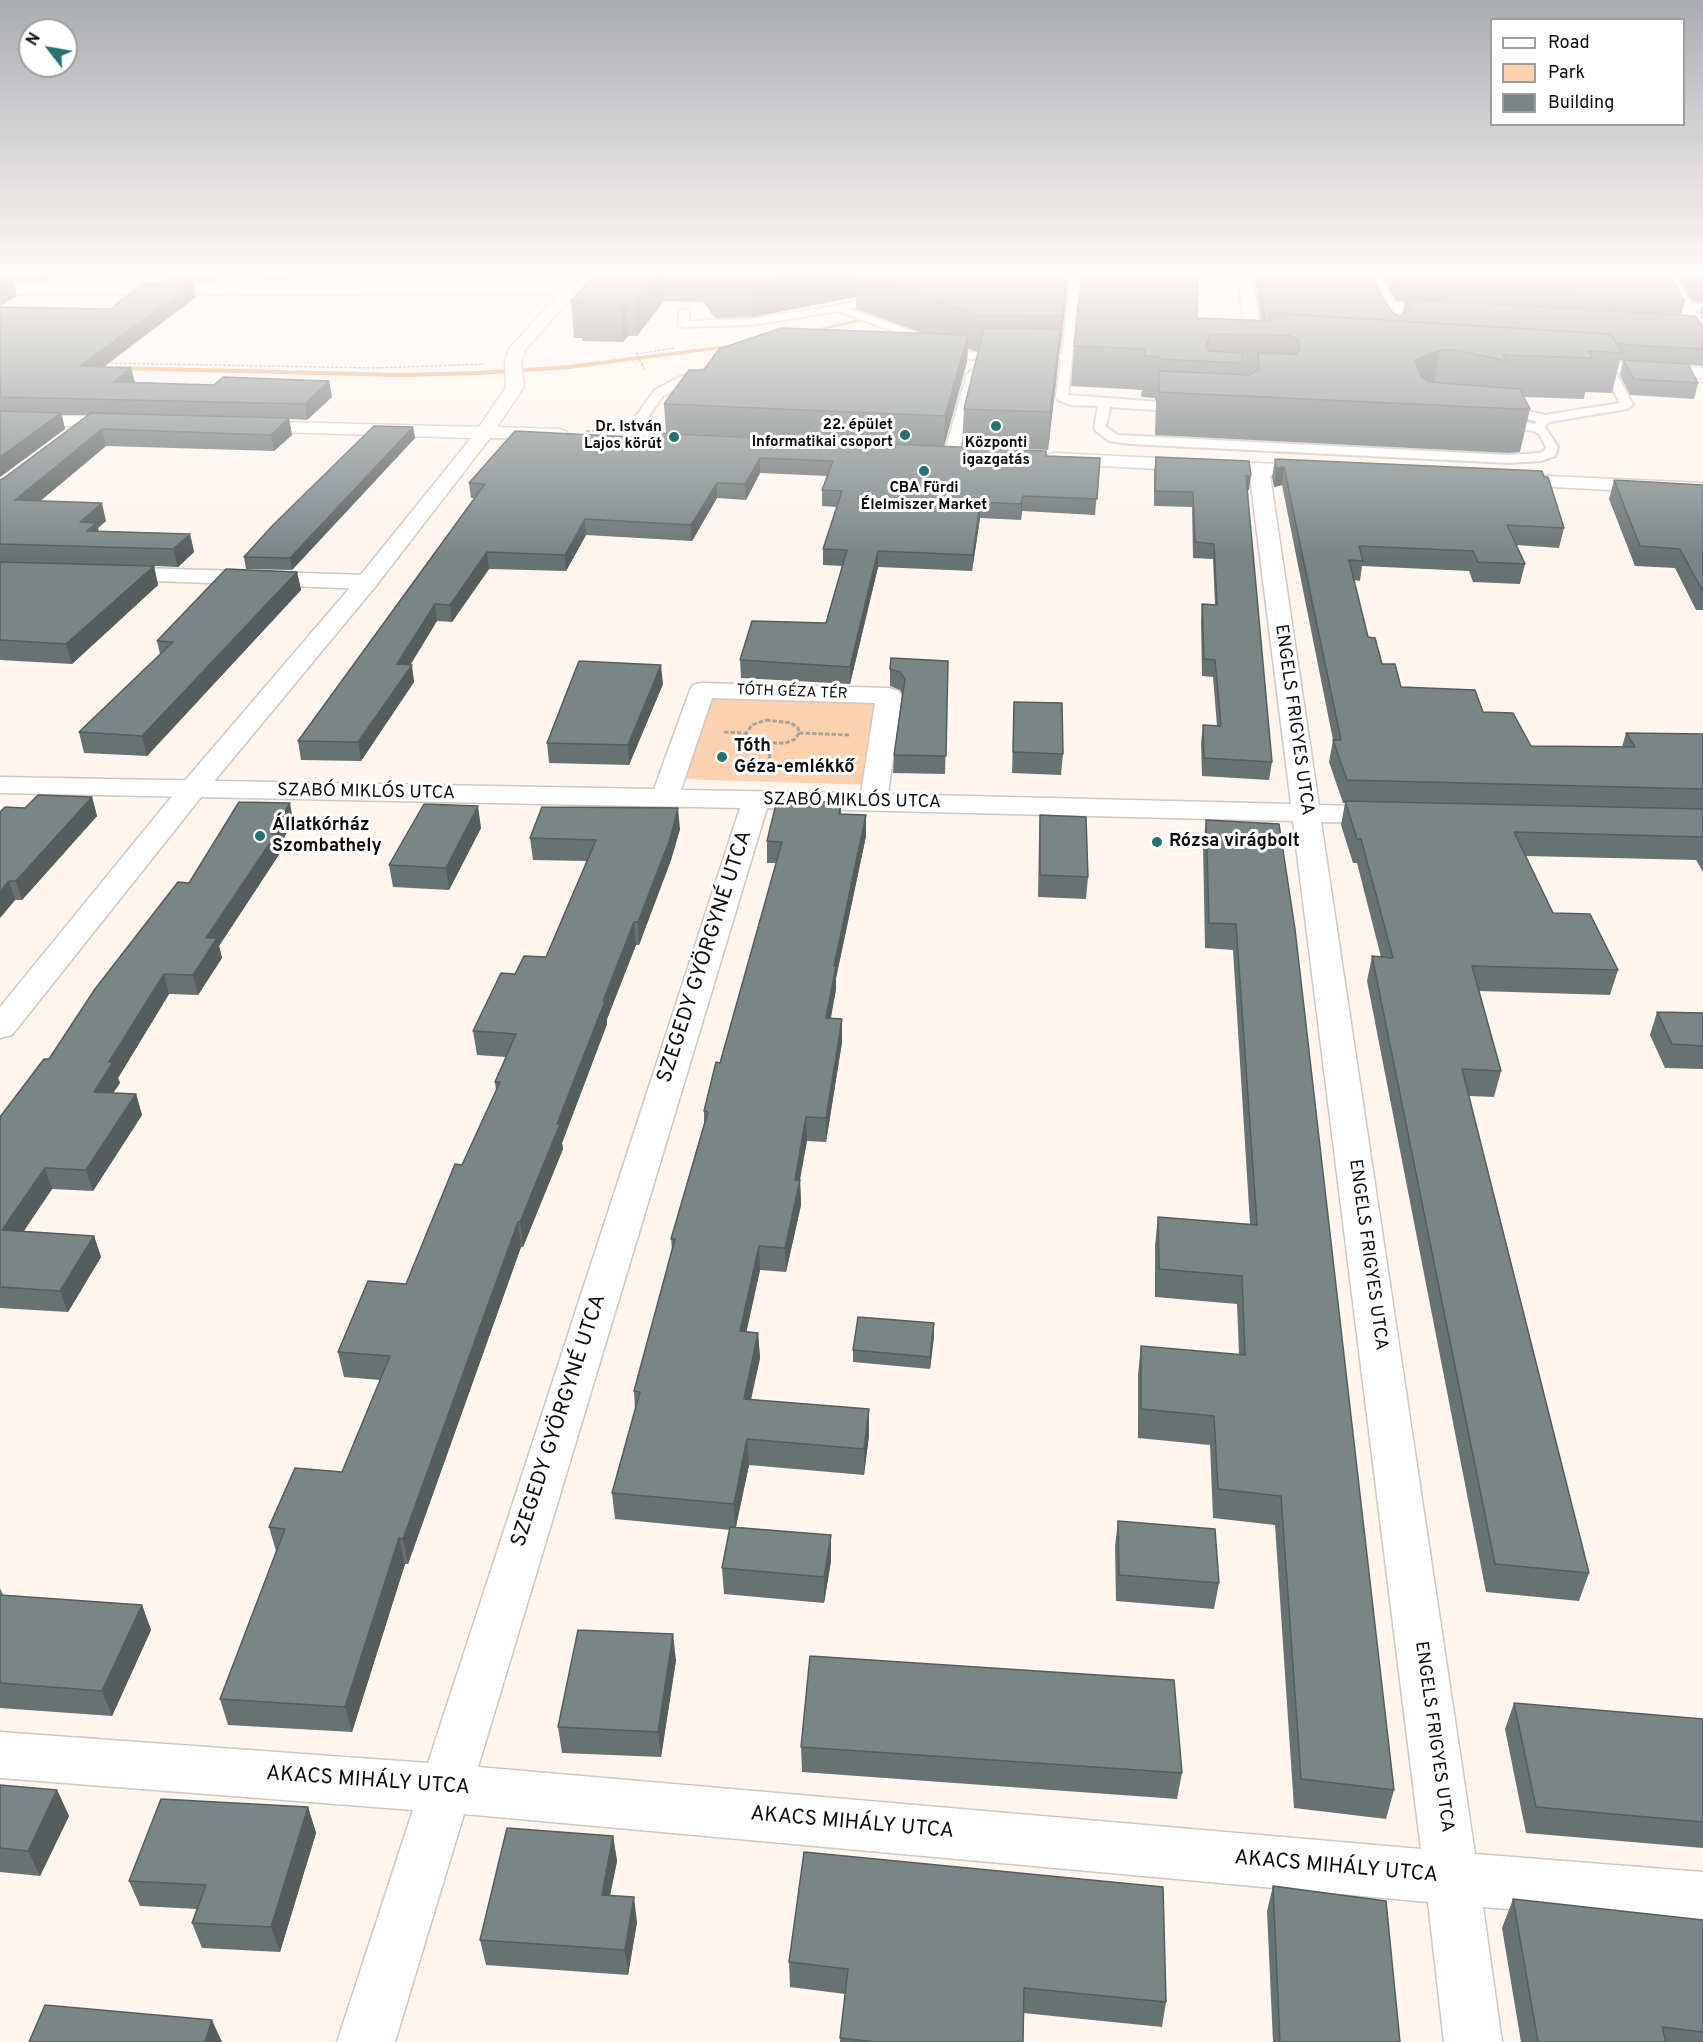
<!DOCTYPE html>
<meta charset="utf-8">
<style>
body{margin:0}
#map{position:relative;width:1703px;height:2042px;overflow:hidden;background:#fef5ef;font-family:Overpass,sans-serif}
canvas{display:block}
.legend{position:absolute;left:1490px;top:18px;width:195px;height:108px;box-sizing:border-box;background:#fff;border:2px solid #9f9e9d;margin:0;padding:8px 10px;list-style:none;font-size:18px;color:#0f0c0a}
.legend li{display:flex;align-items:center;gap:12px;height:30px}
.legend b{width:30px;border:2px solid #9f9e9d}
.north{position:absolute;left:18px;top:18px;width:60px;height:60px;box-sizing:border-box;background:#fff;border:2px solid #9f9e9d;border-radius:50%;rotate:301deg;font-size:16px;font-weight:700;line-height:24px;text-align:center;color:#0f0c0a}
.north::after{content:'';display:block;margin:auto;width:21px;height:27px;background:#267172;clip-path:polygon(50% 0,100% 100%,50% 72%,0 100%)}
</style>
<div id="map">
<canvas width="1703" height="2042"></canvas>
<ul class="legend">
<li><b style="height:8px;background:#fff"></b>Road</li>
<li><b style="height:16px;background:#fbd1af"></b>Park</li>
<li><b style="height:16px;background:#7a8585"></b>Building</li>
</ul>
<div class="north">N</div>
</div>
<script>
const context = document.querySelector('canvas').getContext('2d');
context.lineJoin = 'round';
function fillPath(path, color) { context.fillStyle = color; context.fill(path, 'evenodd'); }
const poly = rows => new Path2D(rows.map(r => 'M' + r).join(''));
function trace(path, color, width, dash) { context.strokeStyle = color; context.lineWidth = width; context.lineCap = dash ? 'butt' : 'round'; context.setLineDash(dash || []); context.stroke(path); }
function drawText(font, color, halo, rows, align = 'center') {
  context.font = font + ' Overpass,sans-serif'; context.lineWidth = 6; context.setLineDash([]); context.textBaseline = 'middle'; context.strokeStyle = halo; context.fillStyle = color; for (const [text, x, y, turn = 0] of rows) {
    context.save(); context.translate(x, y); context.rotate((+turn || 0) * Math.PI / 180); context.textAlign = isNaN(turn) ? turn : align; if (halo) context.strokeText(text, 0, 0); context.fillText(text, 0, 0); context.restore();
  }
}
const green = poly([
 [353,272,565,272,552,287,355,285],
 [704,692,883,698,871,785,677,779]
]);
const stream = poly([
 [894,311,896,314,805,334,802,332,894,311],
 [735,344,737,347,569,369,480,375,401,377,115,370,112,368,115,366,401,373,480,371,569,365,735,344]
]);
const pathFar2 = poly([
 [106,363,376,368,485,364],
 [645,370,636,354,675,348]
]);
const pathFar1 = poly([
 [586,431,602,431],
 [778,439,926,445],
 [981,448,1028,450]
]);
const path = poly([
 [766,720,791,723,798,728,799,733,795,739,786,743,760,743,750,739,746,733,752,725,766,720],
 [724,732,746,733],
 [799,733,850,735],
 [768,771,771,744]
]);
const service = poly([
 [1071,272,1081,272,1068,395,1185,404,1191,408,1185,412,1110,407,1106,427,1118,435,1509,455,1539,453,1544,451,1546,447,1539,434,1534,431,1496,426,1490,422,1496,418,1535,424,1537,421,1494,411,1494,405,1498,404,1545,415,1620,403,1601,367,1607,364,1613,367,1633,405,1627,409,1549,422,1545,427,1558,447,1555,456,1541,461,1509,463,1130,444,1109,441,1096,431,1094,428,1098,406,1070,405,1058,400,1056,397,1061,361,936,358,930,355,936,352,1062,354,1071,272],
 [886,294,890,295,890,299,850,309,939,341,939,345,931,345,838,311,752,325,684,327,679,324,679,312,684,309,689,312,689,321,752,319,840,305,886,294],
 [1703,304,1703,310,1686,310,1681,307,1686,304,1703,304],
 [709,368,715,371,713,373,685,384,663,396,631,441,621,441,620,438,655,390,677,378,709,368],
 [973,370,979,374,958,454,956,457,946,457,944,454,967,374,973,370]
]);
const minor = poly([
 [1243,272,1261,272,1253,278,1261,337,1282,343,1284,346,1282,349,1276,351,1252,346,1245,339,1238,276,1243,272],
 [1366,272,1380,272,1393,303,1449,305,1457,310,1449,315,1398,312,1406,324,1398,329,1392,327,1379,307,1366,272],
 [1657,272,1671,272,1703,321,1703,339,1697,337,1657,272],
 [0,284,571,285,579,290,571,295,0,294,0,284],
 [1573,360,1703,368,1703,378,1567,369,1565,365,1567,361,1573,360],
 [1259,463,1266,465,1269,469,1319,805,1387,807,1397,809,1401,815,1397,821,1387,823,1321,822,1475,1854,1703,1872,1703,1924,1483,1907,1502,2042,1444,2042,1428,1902,464,1814,395,2042,337,2042,413,1810,0,1778,0,1732,428,1763,740,808,0,793,0,777,654,789,690,690,693,685,702,683,889,688,898,691,902,696,888,794,1291,804,1249,469,1252,465,1259,463],
 [712,698,875,703,861,793,681,790,712,698],
 [767,808,1293,821,1421,1849,478,1767,767,808],
 [110,567,367,575,375,577,378,582,375,587,367,589,102,579,99,574,102,569,110,567]
]);
const tertiary = poly([
 [579,272,594,272,525,350,521,362,524,387,497,427,559,429,566,431,568,435,566,439,490,438,375,587,202,796,12,1035,0,1038,0,1007,182,784,359,577,471,438,245,431,239,429,236,425,239,421,479,427,506,387,505,362,509,349,579,272],
 [0,415,125,417,131,418,134,422,131,426,125,427,0,425,0,415],
 [1055,453,1318,466,1325,468,1328,472,1325,476,1318,478,1048,463,1045,459,1048,455,1055,453],
 [1504,474,1703,483,1703,495,1497,484,1494,480,1497,476,1504,474]
]);
const wall = poly([
 [0,272,59,272,42,282,11,282,13,282,17,296,0,306],
 [162,272,419,272,413,278,294,274,287,280,220,278,214,282,164,282],
 [598,272,1069,272,1048,450,962,446,964,409,978,352,968,349,967,362,944,446,666,433,664,404,704,370,925,334,856,309,856,297,752,317,715,318,703,302,664,301,637,336,628,336,623,342,582,341,582,338,574,338,571,301],
 [1256,272,1371,272,1380,293,1393,313,1400,316,1402,314,1405,301,1395,301,1382,272,1667,272,1685,301,1681,315,1703,324,1703,366,1689,365,1698,383,1694,399,1630,395,1620,375,1623,361,1620,360,1612,393,1585,392,1584,399,1524,397,1530,409,1520,452,1509,453,1155,435,1156,400,1155,400,1155,398,1141,397,1142,390,1071,386,1074,346,1197,318,1261,320,1255,279],
 [1679,272,1703,272,1703,317,1700,312,1703,302,1693,302,1677,277],
 [193,283,196,297,103,367,131,368,135,382,214,385,329,381,332,397,307,420,289,419,292,435,274,451,106,446,40,501,106,521,98,528,98,531,190,534,194,552,178,567,154,566,158,585,72,664,0,660,0,480,4,478,88,415,62,415,65,429,0,477,0,307,110,309],
 [413,427,415,438,292,570,246,569,244,557],
 [515,431,1100,458,1095,515,1022,511,1021,520,980,518,972,571,878,567,850,684,741,678,740,660,826,623,843,566,823,565,823,549,837,507,822,506,822,490,827,476,760,473,746,500,717,498,692,541,586,535,566,571,489,569,452,622,437,621,411,664,414,682,361,761,301,760,298,741,474,498,471,498,469,483],
 [1156,457,1249,490,1247,490,1272,762,1269,780,1202,776,1201,743,1203,725,1217,726,1213,677,1202,676,1201,621,1202,604,1215,605,1213,559,1193,558,1192,507,1154,506,1154,471],
 [1275,459,1564,528,1559,548,1516,545,1525,564,1520,584,1473,582,1469,571,1362,566,1360,581,1354,580,1368,637,1382,664,1401,687,1483,712,1531,746,1622,747,1626,733,1703,734,1703,872,1696,860,1526,856,1553,913,1618,970,1610,995,1479,991,1501,1071,1494,1097,1469,1096,1589,1573,1579,1601,1486,1592,1367,981,1372,956,1381,957,1357,863,1353,863,1341,825,1345,803,1343,803,1329,762,1333,740,1282,485,1274,487,1272,477],
 [1614,480,1703,485,1703,610,1696,610,1675,568,1635,566,1609,499],
 [297,572,301,590,147,756,84,753,79,732,160,654,157,641],
 [948,661,945,774,893,773,894,755,902,694,900,690,890,686,890,669],
 [663,684,629,765,549,763,547,743],
 [1014,702,1063,754,1061,775,1012,773],
 [92,797,97,816,22,900,15,900,0,918,25,808],
 [841,802,841,814,866,836,836,978,836,989,831,1018,842,1042,826,1142,807,1141,799,1180,800,1180,801,1205,786,1272,760,1270,746,1332,758,1333,760,1358,751,1400,869,1409,869,1435,864,1475,749,1465,736,1527,831,1535,831,1561,824,1603,724,1594,722,1568,730,1530,615,1519,612,1493,635,1410,634,1391,672,1250,671,1239,704,1123,704,1111,720,1063,776,863,767,863,767,841],
 [1040,815,1088,877,1086,899,1038,897,1039,836],
 [1206,820,1279,824,1394,1790,1386,1819,1294,1808,1275,1525,1213,1518,1210,1445,1138,1438,1138,1374,1141,1346,1239,1355,1237,1304,1155,1297,1155,1245,1158,1217,1250,1224,1233,950,1205,948,1203,845],
 [293,821,279,847,280,853,219,946,222,958,198,995,169,994,118,1078,120,1083,113,1093,136,1094,142,1115,93,1191,52,1189,24,1231,94,1236,101,1257,68,1312,0,1308,0,1117,49,1059,189,883],
 [481,828,449,890,393,887,389,865],
 [680,829,671,860,639,945,636,945,607,1019,607,1024,562,1143,563,1149,523,1247,521,1247,408,1564,405,1564,352,1732,228,1725,220,1699,276,1551,269,1527,342,1472,380,1380,344,1377,338,1352,406,1284,496,1091,495,1082,506,1057,477,1055,473,1031,515,974,546,957,587,861,533,860,530,838],
 [1657,1012,1703,1013,1703,1069,1665,1068,1650,1035],
 [934,1336,930,1369,853,1362,853,1350],
 [1118,1521,1219,1583,1214,1609,1116,1601,1115,1546],
 [0,1588,3,1595,142,1605,151,1630,112,1716,0,1708],
 [676,1660,661,1757,562,1753,558,1727],
 [1514,1703,1703,1719,1703,1848,1526,1833,1505,1729],
 [801,1747,1182,1773,1177,1799,802,1772],
 [0,1785,57,1790,69,1816,40,1876,0,1872],
 [308,1807,316,1833,280,1952,202,1948,192,1923,197,1909,140,1906,129,1881],
 [613,1836,617,1861,610,1895,637,1922,628,1975,486,1965,480,1940],
 [1273,1886,1400,2042,1273,2042,1267,1911],
 [1513,1899,1703,1920,1703,2042,1521,2042,1502,1928],
 [789,1962,1166,2002,1162,2027,1023,2013,1023,2042,840,2042,845,1994,790,1987]
]);
const shadedWall = poly([
 [39,272,59,272,42,282],
 [212,272,219,272,220,278,214,282],
 [285,272,293,272,294,274,287,280],
 [412,272,419,272,413,278],
 [658,272,662,272,664,301,637,336,634,300],
 [808,272,922,272,856,274,856,297,752,317,751,282],
 [1067,272,1069,272,1060,353,1062,316],
 [13,282,17,296,0,306,0,290],
 [193,283,196,297,84,382,80,366],
 [625,300,628,336,623,342,621,306],
 [1061,329,1058,363,1048,450,1050,412],
 [1210,334,1207,362,1206,346],
 [968,335,967,362,944,446,945,416],
 [1440,350,1433,391,1408,401,1415,360],
 [131,368,135,383,113,382],
 [329,381,332,397,307,420,305,404],
 [61,413,65,429,0,477,0,457],
 [289,418,292,435,274,451,271,435],
 [413,427,415,438,292,570,290,558],
 [102,429,106,446,20,518,15,500],
 [760,458,760,473,746,500,745,484],
 [1284,467,1282,485,1274,487,1276,468],
 [1251,475,1249,490,1244,491,1246,476],
 [717,483,717,498,692,541,691,525],
 [1023,496,1022,511,1021,520,1021,504],
 [980,502,980,518,972,571,973,555],
 [102,503,106,521,98,528,101,541,94,547,80,522],
 [585,519,586,535,566,571,565,555],
 [190,534,194,552,178,567,173,549],
 [878,551,878,567,850,684,850,667],
 [487,552,489,569,452,622,450,605],
 [154,566,158,585,72,664,66,644],
 [297,572,301,590,147,756,142,736],
 [435,604,437,621,403,676,412,665,414,682,361,761,358,742,397,664],
 [661,665,663,684,629,765,628,745],
 [92,797,97,816,22,900,16,881],
 [290,803,293,821,279,847,280,853,219,946,222,958,198,995,193,975,206,938,272,834],
 [478,806,481,828,449,890,446,868],
 [678,808,680,829,671,860,639,945,638,922],
 [866,815,866,836,836,978,836,989,826,1041,826,1018,834,966],
 [9,881,15,900,0,918,0,892],
 [634,922,636,945,607,1019,607,1024,562,1143,563,1149,523,1247,520,1222,603,1001],
 [164,974,169,994,118,1078,120,1083,100,1112,94,1092,109,1062],
 [842,1019,842,1042,826,1142,826,1118],
 [136,1094,142,1115,93,1191,86,1170],
 [806,1117,807,1141,796,1202,800,1180,801,1205,786,1272,785,1248,795,1180],
 [45,1168,52,1189,10,1251,2,1230],
 [518,1222,521,1247,408,1564,403,1539],
 [94,1236,101,1257,68,1312,60,1291],
 [759,1246,760,1270,741,1357,740,1331],
 [934,1323,934,1336,930,1369,930,1357],
 [758,1333,760,1358,745,1425,744,1399],
 [869,1409,869,1435,864,1475,864,1449],
 [747,1439,749,1465,735,1530,734,1504],
 [831,1535,831,1561,824,1603,824,1577],
 [399,1538,405,1564,352,1732,345,1707],
 [142,1605,151,1630,112,1716,102,1691],
 [673,1634,676,1660,661,1757,658,1732],
 [57,1790,69,1816,40,1876,28,1851],
 [308,1807,316,1833,280,1952,271,1927],
 [613,1836,617,1861,605,1920,602,1895],
 [634,1897,637,1922,628,1975,625,1950],
 [212,2020,222,2042,205,2042]
]);
const building = poly([
 [598,272,658,272,634,300,625,300,621,306,579,305,582,302,571,301,598,272],
 [705,272,808,272,751,282,714,283,705,272],
 [867,272,1067,272,1062,316,977,315,856,274,867,272],
 [1082,272,1198,272,1197,318,1271,321,1270,313,1611,334,1622,353,1588,351,1593,358,1503,355,1506,361,1456,350,1440,350,1415,360,1421,377,1429,382,1520,389,1530,409,1518,409,1159,392,1159,371,1250,375,1259,369,1258,353,1296,354,1300,349,1298,340,1289,335,1210,334,1206,346,1209,351,1242,353,1242,363,1159,359,1159,357,1145,356,1145,349,1074,346,1082,272],
 [1258,272,1371,272,1380,293,1393,313,1400,316,1411,309,1405,299,1695,316,1700,323,1703,324,1703,349,1617,344,1611,334,1270,313,1269,320,1265,319,1258,272],
 [1391,272,1667,272,1685,301,1397,286,1391,272],
 [1687,272,1703,272,1703,287,1697,287,1687,272],
 [0,282,13,282,0,290,0,282],
 [144,283,193,283,80,366,131,368,113,382,214,385,223,377,329,381,305,404,0,397,0,307,110,309,144,283],
 [781,328,968,335,945,416,664,404,689,370,704,370,719,349,781,328],
 [984,328,1061,329,1050,412,964,409,984,328],
 [1623,360,1688,364,1698,383,1634,379,1623,360],
 [0,411,61,413,0,457,0,411],
 [91,413,289,418,271,435,102,429,15,500,102,503,80,522,96,523,87,531,190,534,173,549,0,544,0,480,4,478,91,413],
 [374,426,413,427,290,558,244,557,273,525,374,426],
 [515,431,651,438,654,433,1046,451,1046,456,1100,458,1097,499,1023,496,1021,504,980,502,973,555,878,551,850,667,740,660,752,621,826,623,847,550,823,549,842,491,822,490,833,461,760,458,745,484,717,483,691,525,585,519,565,555,487,552,450,605,435,604,397,664,412,665,358,742,298,741,485,484,469,483,515,431],
 [1156,457,1249,461,1251,475,1246,476,1272,762,1204,758,1203,725,1221,726,1215,660,1204,659,1202,604,1217,605,1214,544,1195,542,1193,492,1155,491,1156,457],
 [1275,459,1542,471,1544,477,1548,477,1564,528,1507,525,1525,564,1478,562,1473,551,1359,546,1363,561,1349,560,1368,637,1375,638,1382,664,1395,664,1401,687,1475,690,1483,712,1513,713,1531,746,1635,747,1626,733,1703,734,1703,789,1347,780,1333,740,1341,740,1284,467,1276,468,1275,459],
 [1614,480,1703,485,1703,590,1702,590,1680,549,1640,546,1614,480],
 [0,562,154,566,66,644,0,640,0,562],
 [226,569,297,572,142,736,79,732,173,642,157,641,226,569],
 [891,658,948,661,946,756,894,755,905,679,900,672,890,669,891,658],
 [579,661,661,665,628,745,547,743,579,661],
 [1014,702,1062,703,1063,754,1013,752,1014,702],
 [38,795,92,797,16,881,9,881,0,892,0,812,5,807,25,808,38,795],
 [777,800,841,802,839,814,866,815,834,966,836,966,826,1018,842,1019,826,1118,806,1117,795,1180,800,1180,785,1248,759,1246,740,1331,758,1333,744,1399,869,1409,864,1449,747,1439,734,1504,612,1493,640,1392,634,1391,675,1239,671,1239,708,1112,704,1111,716,1062,720,1063,782,842,767,841,777,800],
 [1345,801,1703,809,1703,837,1514,832,1553,913,1590,914,1618,970,1472,966,1501,1071,1462,1069,1589,1573,1495,1564,1372,956,1393,958,1361,839,1357,839,1345,801],
 [239,802,290,803,272,834,276,834,206,938,217,938,193,975,164,974,109,1062,113,1062,94,1092,136,1094,86,1170,45,1168,2,1230,94,1236,60,1291,0,1287,0,1117,44,1059,49,1059,95,989,178,882,189,883,239,802],
 [424,804,478,806,446,868,389,865,424,804],
 [542,807,678,808,670,839,638,922,634,922,603,1001,605,1001,557,1124,560,1124,520,1222,518,1222,403,1539,399,1538,345,1707,220,1699,285,1529,269,1527,295,1468,342,1472,390,1356,338,1352,368,1281,406,1284,455,1164,462,1165,500,1082,495,1082,516,1034,473,1031,501,973,515,974,524,956,546,957,596,840,530,838,542,807],
 [1040,815,1086,817,1088,877,1040,875,1040,815],
 [1206,820,1279,824,1295,929,1394,1790,1301,1779,1281,1496,1218,1489,1214,1416,1141,1409,1141,1346,1245,1355,1242,1276,1159,1269,1158,1217,1257,1225,1236,924,1209,923,1206,820],
 [1657,1012,1703,1013,1703,1046,1672,1044,1657,1012],
 [858,1317,934,1323,930,1357,853,1350,858,1317],
 [1118,1521,1215,1529,1219,1583,1119,1575,1118,1521],
 [730,1527,831,1535,824,1577,722,1568,730,1527],
 [0,1595,142,1605,102,1691,0,1683,0,1595],
 [578,1630,673,1634,658,1732,558,1727,578,1630],
 [810,1656,1174,1680,1182,1773,801,1747,810,1656],
 [1514,1703,1703,1719,1703,1822,1536,1807,1514,1703],
 [0,1785,57,1790,28,1851,0,1848,0,1785],
 [161,1799,308,1807,271,1927,192,1923,206,1885,129,1881,161,1799],
 [507,1828,613,1836,602,1895,634,1897,625,1950,480,1940,507,1828],
 [804,1852,1163,1887,1166,2002,1024,1988,1023,2042,874,2042,840,2038,848,1969,789,1962,804,1852],
 [1273,1886,1386,1901,1400,2042,1280,2042,1273,1886],
 [1513,1899,1703,1920,1703,2032,1662,2027,1666,2042,1538,2042,1513,1899],
 [45,2005,212,2020,205,2042,29,2042,45,2005]
]);
const markers = [
 [996,426,6,"#267172"],
 [905,435,6,"#267172"],
 [674,437,6,"#267172"],
 [924,471,6,"#267172"],
 [722,757,6,"#267172"],
 [260,836,6,"#267172"],
 [1157,842,6,"#267172"]
];
const farPoinames = [
 ["22. épület",893,426],
 ["Informatikai csoport",893,443],
 ["Dr. István",662,428],
 ["Lajos körút",662,445],
 ["Központi",996,444,"center"],
 ["igazgatás",996,461,"center"],
 ["CBA Fürdi",924,489,"center"],
 ["Élelmiszer Market",924,506,"center"]
];
const farStreetnames = [
 ["TÓTH GÉZA TÉR",792,693,2]
];
const streetNames = [
 ["ENGELS FRIGYES UTCA",1293,720,82],
 ["SZABÓ MIKLÓS UTCA",366,793,1],
 ["SZABÓ MIKLÓS UTCA",852,802,1],
 ["ENGELS FRIGYES UTCA",1367,1255,82],
 ["ENGELS FRIGYES UTCA",1433,1737,82]
];
const poiNames = [
 ["Tóth",734,747],
 ["Géza-emlékkő",734,768],
 ["Állatkórház",272,826],
 ["Szombathely",272,847],
 ["Rózsa virágbolt",1169,842]
];
const nearStreetnames = [
 ["SZEGEDY GYÖRGYNÉ UTCA",706,957,-72],
 ["SZEGEDY GYÖRGYNÉ UTCA",560,1421,-72],
 ["AKACS MIHÁLY UTCA",368,1782,4],
 ["AKACS MIHÁLY UTCA",852,1824,5],
 ["AKACS MIHÁLY UTCA",1336,1868,5]
];
fillPath(green, '#fbd1af');
fillPath(stream, '#eda15f');
trace(service, '#cfc7c0', 4);
trace(minor, '#cfc7c0', 3);
trace(tertiary, '#cfc7c0', 3);
trace(pathFar2, '#a9a29d', 1.5, [3, 1.5]);
trace(pathFar1, '#a9a29d', 2, [4, 2]);
trace(path, '#a9a29d', 3, [4.5, 2]);
fillPath(service, '#fff');
fillPath(minor, '#fff');
fillPath(tertiary, '#fff');
fillPath(wall, '#697272');
fillPath(shadedWall, '#555d5d');
fillPath(building, '#7a8585');
trace(building, '#555d5d', 1.5);
const sky = context.createLinearGradient(0, 0, 0, 557);
sky.addColorStop(0, '#aaacb1');
sky.addColorStop(0.49, '#fffaf8');
sky.addColorStop(1, '#fffaf800');
context.fillStyle = sky;
context.fillRect(0, 0, 1703, 557);
for (const [x, y, r, color] of markers) { const dot = new Path2D(); dot.arc(x, y, r, 0, 2 * Math.PI); context.fillStyle = color; context.fill(dot); trace(dot, '#fff', 2); }
drawText('bold 15px', '#0f0c0a', '#fff', farPoinames, 'right');
drawText('15px', '#0f0c0a', '#fff', farStreetnames);
drawText('18px', '#0f0c0a', '#fff', streetNames);
drawText('bold 18px', '#0f0c0a', '#fff', poiNames, 'left');
drawText('21px', '#0f0c0a', '#fff', nearStreetnames);
</script>
